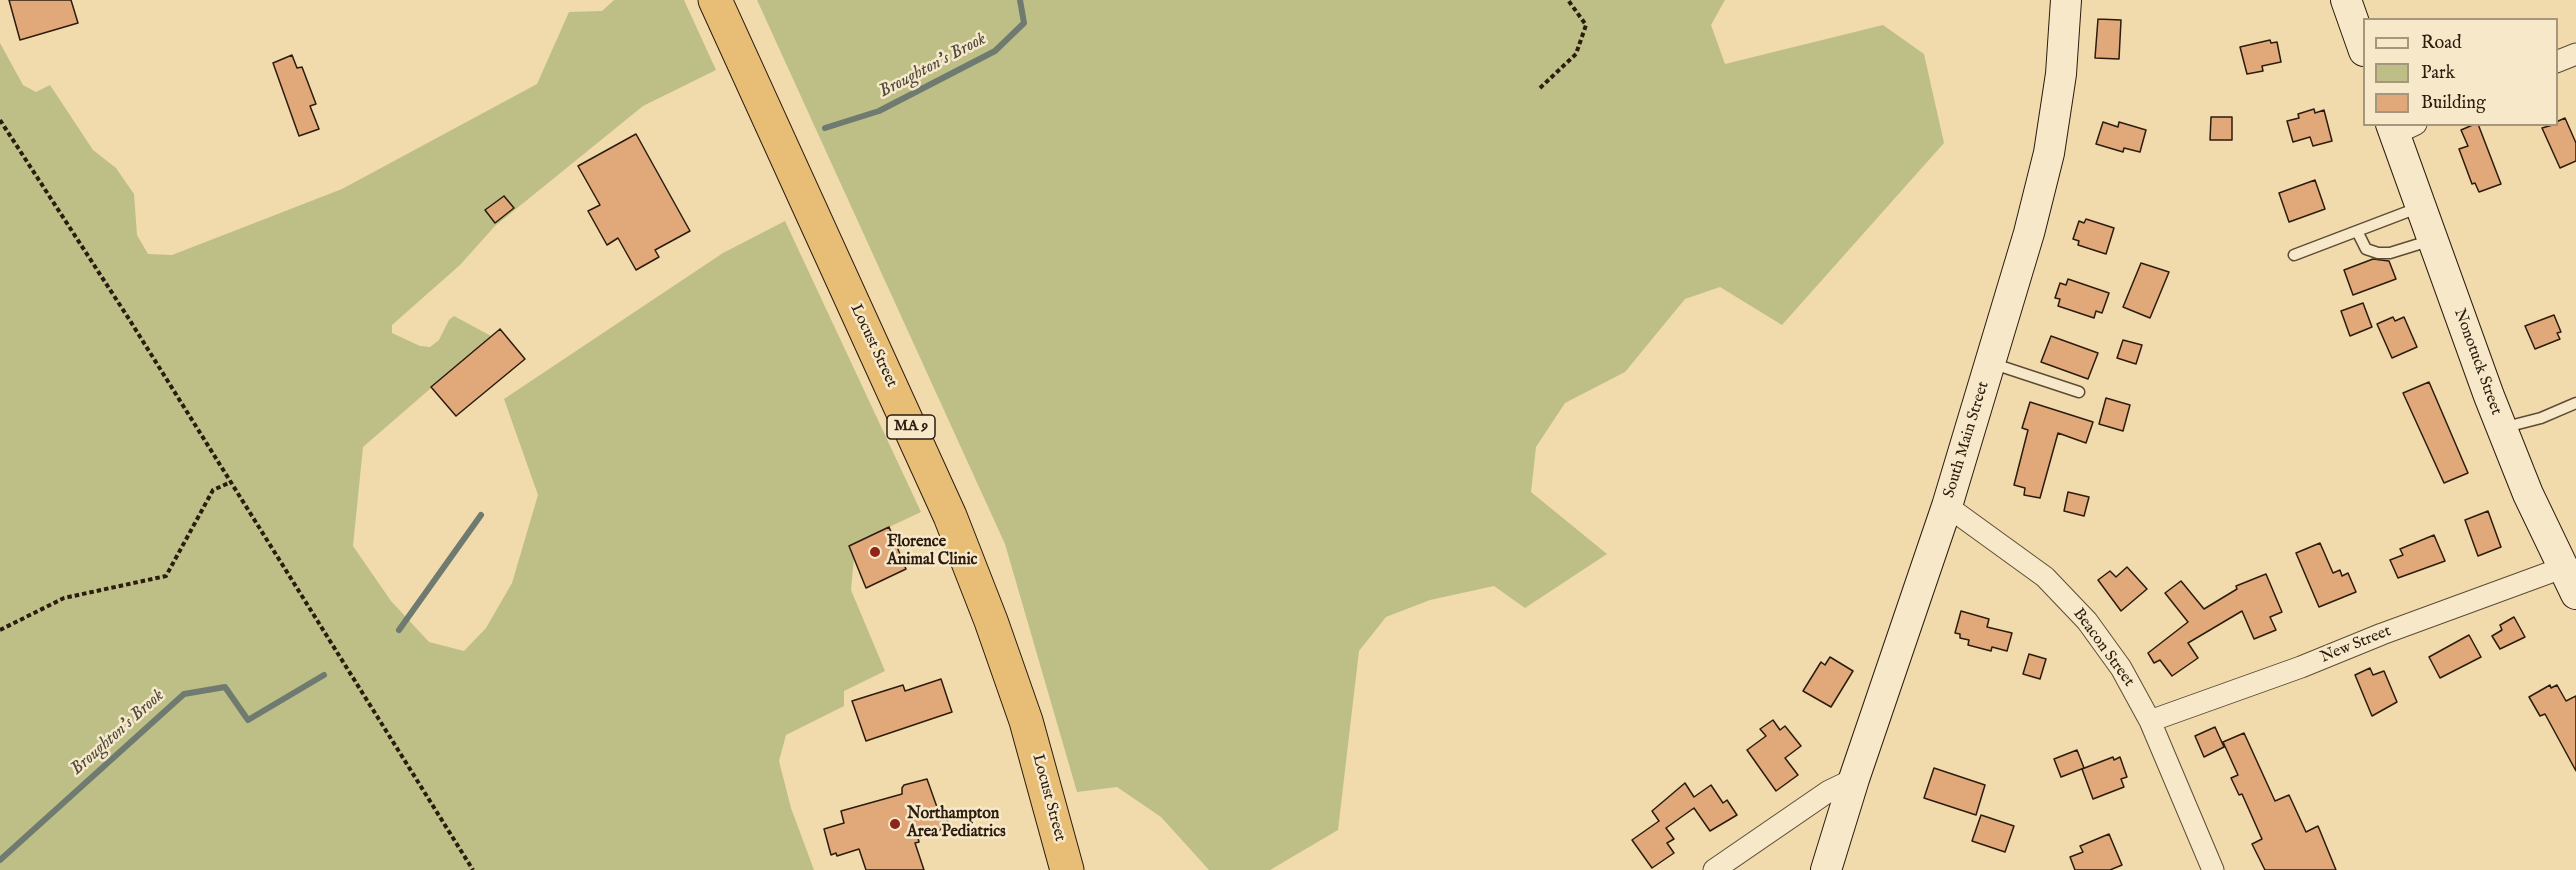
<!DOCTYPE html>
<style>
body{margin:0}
#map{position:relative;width:2576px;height:870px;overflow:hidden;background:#f1dbac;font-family:"IM FELL English",serif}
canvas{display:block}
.legend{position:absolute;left:2363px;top:18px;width:195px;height:108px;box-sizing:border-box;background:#f6e8c9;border:2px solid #a5967e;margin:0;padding:8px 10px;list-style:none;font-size:18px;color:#2b1c0e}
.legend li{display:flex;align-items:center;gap:12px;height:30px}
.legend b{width:30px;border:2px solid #a5967e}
</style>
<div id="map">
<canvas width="2576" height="870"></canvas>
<ul class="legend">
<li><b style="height:8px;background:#f6e8c9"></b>Road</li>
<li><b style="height:16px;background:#bdbf87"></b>Park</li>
<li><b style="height:16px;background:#e1a87a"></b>Building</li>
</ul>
</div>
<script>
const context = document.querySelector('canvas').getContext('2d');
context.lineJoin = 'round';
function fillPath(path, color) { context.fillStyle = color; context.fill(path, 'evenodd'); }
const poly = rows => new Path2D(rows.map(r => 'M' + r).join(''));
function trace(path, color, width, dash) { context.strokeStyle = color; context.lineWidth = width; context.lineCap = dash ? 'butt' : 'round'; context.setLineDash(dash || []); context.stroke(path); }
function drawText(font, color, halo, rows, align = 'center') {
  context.font = font + ' "IM FELL English",serif'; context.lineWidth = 5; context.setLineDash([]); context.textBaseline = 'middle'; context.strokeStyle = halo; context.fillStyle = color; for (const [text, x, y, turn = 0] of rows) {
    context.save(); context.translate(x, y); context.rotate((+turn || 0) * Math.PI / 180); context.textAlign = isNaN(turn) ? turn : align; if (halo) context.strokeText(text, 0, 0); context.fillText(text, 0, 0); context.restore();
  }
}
const green = poly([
 [614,0,684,0,716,70,643,106,495,226,460,265,392,325,392,333,420,346,430,347,439,340,449,320,454,316,491,336,363,447,353,546,391,601,429,642,464,651,486,628,512,583,538,495,504,399,723,253,785,221,921,512,849,546,854,558,851,590,885,671,844,691,844,706,786,735,779,761,791,808,814,870,0,870,0,43,23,85,36,92,50,85,93,150,116,168,134,194,137,235,148,254,172,255,342,189,537,84,569,12,602,11],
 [757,0,1725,0,1711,25,1725,64,1883,25,1924,54,1944,143,1782,325,1720,287,1685,299,1625,372,1565,403,1536,447,1531,492,1607,554,1525,608,1494,586,1430,600,1386,617,1359,651,1338,830,1270,870,1209,870,1161,817,1117,787,1077,792,1005,544]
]);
const stream = poly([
 [825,128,879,111,995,51,1024,23,1020,0],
 [399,630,481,515],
 [0,860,184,694,225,687,248,720,324,675]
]);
const building = poly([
 [9,0,71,0,78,23,20,40,9,0],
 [2098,19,2121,20,2119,59,2095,58,2098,19],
 [2270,40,2271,43,2277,42,2281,62,2262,66,2263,71,2247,74,2240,47,2270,40],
 [292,55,297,68,302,67,316,104,310,106,319,129,299,136,273,63,292,55],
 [2314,109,2315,113,2324,110,2332,141,2313,146,2310,137,2293,142,2287,121,2299,118,2298,114,2314,109],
 [2211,117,2232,117,2232,140,2210,140,2211,117],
 [2565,118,2576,143,2576,161,2560,168,2542,128,2556,124,2556,122,2565,118],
 [2103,122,2118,127,2119,122,2146,130,2140,152,2124,148,2123,152,2096,144,2103,122],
 [2475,124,2478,124,2501,184,2479,192,2475,183,2472,184,2459,149,2468,146,2461,130,2475,124],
 [636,134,690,231,655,250,659,257,636,270,618,238,607,245,588,211,600,205,578,166,636,134],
 [2315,180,2325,209,2289,222,2279,193,2315,180],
 [504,196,514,208,495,223,485,210,504,196],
 [2086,219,2114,228,2106,254,2078,245,2079,241,2073,239,2079,221,2084,223,2086,219],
 [2373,259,2389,261,2396,279,2353,295,2344,270,2373,259],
 [2141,263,2169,272,2150,318,2123,307,2141,263],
 [2068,279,2109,293,2102,313,2096,311,2094,318,2058,306,2060,299,2055,298,2060,283,2066,285,2068,279],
 [2363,303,2372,327,2350,336,2341,311,2363,303],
 [2554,315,2561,332,2557,333,2560,339,2535,349,2525,326,2554,315],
 [2393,317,2395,321,2404,317,2417,347,2392,358,2377,324,2393,317],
 [500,329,525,359,456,416,431,387,500,329],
 [2051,336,2098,353,2088,379,2041,362,2051,336],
 [2123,340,2142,345,2136,364,2117,358,2123,340],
 [2429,382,2468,473,2444,483,2403,393,2429,382],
 [2106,398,2130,405,2123,431,2099,424,2106,398],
 [2030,402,2093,422,2086,443,2058,433,2040,498,2024,495,2025,488,2014,485,2028,430,2022,428,2030,402],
 [2068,492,2089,497,2084,516,2064,511,2068,492],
 [2488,511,2501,547,2478,556,2465,520,2488,511],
 [889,527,906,569,866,588,849,546,889,527],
 [2434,535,2445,561,2398,578,2390,560,2403,555,2400,549,2434,535],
 [2320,543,2333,573,2340,570,2342,576,2348,573,2356,592,2319,607,2296,553,2320,543],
 [2127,567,2147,589,2121,611,2098,580,2110,571,2116,577,2127,567],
 [2266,574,2282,612,2270,617,2276,630,2254,639,2242,611,2188,643,2198,658,2172,676,2160,660,2154,663,2148,653,2188,622,2165,593,2181,581,2204,609,2237,589,2236,586,2266,574],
 [1961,611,1989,619,1987,627,2012,633,2007,651,1992,647,1991,651,1968,645,1969,640,1960,638,1960,634,1955,633,1961,611],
 [2514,617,2525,637,2500,649,2492,636,2502,630,2500,625,2514,617],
 [2469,635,2481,657,2440,678,2429,657,2469,635],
 [2029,654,2046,659,2040,679,2023,674,2029,654],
 [1830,657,1853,671,1831,707,1803,691,1821,662,1825,665,1830,657],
 [2370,668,2373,675,2384,671,2397,702,2372,716,2355,675,2370,668],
 [941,679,952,712,866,741,852,701,903,685,905,691,941,679],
 [2550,685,2551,688,2557,685,2566,701,2576,696,2576,771,2545,714,2540,716,2529,697,2550,685],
 [1773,720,1780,730,1785,726,1801,746,1785,758,1798,775,1776,791,1747,750,1766,736,1760,729,1773,720],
 [2215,727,2224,747,2204,757,2195,736,2215,727],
 [2244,733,2275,801,2289,795,2306,832,2318,826,2336,870,2265,870,2252,844,2262,839,2242,794,2239,795,2231,778,2238,775,2223,742,2244,733],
 [2077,750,2084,768,2061,777,2054,759,2077,750],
 [2113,757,2114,760,2120,757,2127,777,2121,779,2124,787,2093,799,2082,769,2113,757],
 [1934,768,1985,785,1976,815,1924,798,1934,768],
 [927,779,938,810,952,826,941,829,935,834,918,838,919,842,915,843,924,870,866,870,859,849,837,856,836,853,831,855,824,829,844,823,841,811,902,794,902,788,904,785,927,779],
 [1685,783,1694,797,1711,785,1723,803,1727,800,1737,815,1710,831,1694,808,1666,828,1674,839,1667,843,1674,853,1652,868,1632,840,1659,821,1652,811,1685,783],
 [1981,815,2014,826,2005,852,1972,841,1981,815],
 [2109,834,2122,865,2110,870,2075,870,2070,857,2083,852,2080,846,2109,834]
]);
const path = poly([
 [1540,88,1576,54,1586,25,1568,0],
 [0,120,129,319,473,870],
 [0,630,64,598,166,576,213,490,231,482]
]);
const lane = poly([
 [2357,231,2366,249,2378,253,2390,253,2432,240],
 [2294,255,2420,207],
 [1991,363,2079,392],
 [2502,428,2541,418,2576,403]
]);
const street = poly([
 [2556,62,2576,54],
 [2395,134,2416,124],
 [1947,506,2045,577,2087,621,2121,668,2150,721,2213,870],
 [2150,721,2301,667,2382,634,2562,568],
 [1714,870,1829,791,1854,779]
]);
const secondary = poly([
 [2346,0,2364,51],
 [2391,124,2489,396,2528,494,2576,594],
 [1826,870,1854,779,1947,506,2029,233,2049,153,2061,74,2066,0]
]);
const highway = poly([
 [715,0,950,516,991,621,1026,721,1067,870]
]);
const markers = [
 [875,552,6,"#8f2418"],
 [895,824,6,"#8f2418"]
];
const shields = [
 [911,427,48]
];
const shieldNames = [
 ["MA 9",911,427]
];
const streetNames = [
 ["Locust Street",873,346,65],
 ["Nonotuck Street",2477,362,70],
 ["South Main Street",1967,440,-73],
 ["New Street",2356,645,-22],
 ["Beacon Street",2103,648,54],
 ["Locust Street",1048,798,75]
];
const poiNames = [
 ["Florence",887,543],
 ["Animal Clinic",887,561],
 ["Northampton",907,815],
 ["Area Pediatrics",907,833]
];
const waterNames = [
 ["Broughton's Brook",933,66,-28],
 ["Broughton's Brook",118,733,-42]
];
fillPath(green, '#bdbf87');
trace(stream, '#6f7a70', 6);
fillPath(building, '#e1a87a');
trace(building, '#2b1c0e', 1.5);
trace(lane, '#5c4c36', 13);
trace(street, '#5c4c36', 23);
trace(secondary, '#2b1c0e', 32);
trace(highway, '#2b1c0e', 35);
trace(path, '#2b1c0e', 4, [4.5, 3]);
trace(lane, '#f6e8c9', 10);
trace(street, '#f6e8c9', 21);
trace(secondary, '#f6e8c9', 30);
trace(highway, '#e8be76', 33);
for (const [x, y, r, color] of markers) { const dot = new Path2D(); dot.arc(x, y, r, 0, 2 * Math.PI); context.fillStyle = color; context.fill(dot); trace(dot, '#f6e8c9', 2); }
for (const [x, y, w] of shields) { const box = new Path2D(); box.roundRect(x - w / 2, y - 12, w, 24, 4.5); context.fillStyle = '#f6e8c9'; context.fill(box); trace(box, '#2b1c0e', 1.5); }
drawText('bold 15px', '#2b1c0e', null, shieldNames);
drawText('16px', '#2b1c0e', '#f6e8c9', streetNames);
drawText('bold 16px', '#2b1c0e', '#f6e8c9', poiNames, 'left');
drawText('italic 18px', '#4d4b3f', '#f6e8c9', waterNames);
</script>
